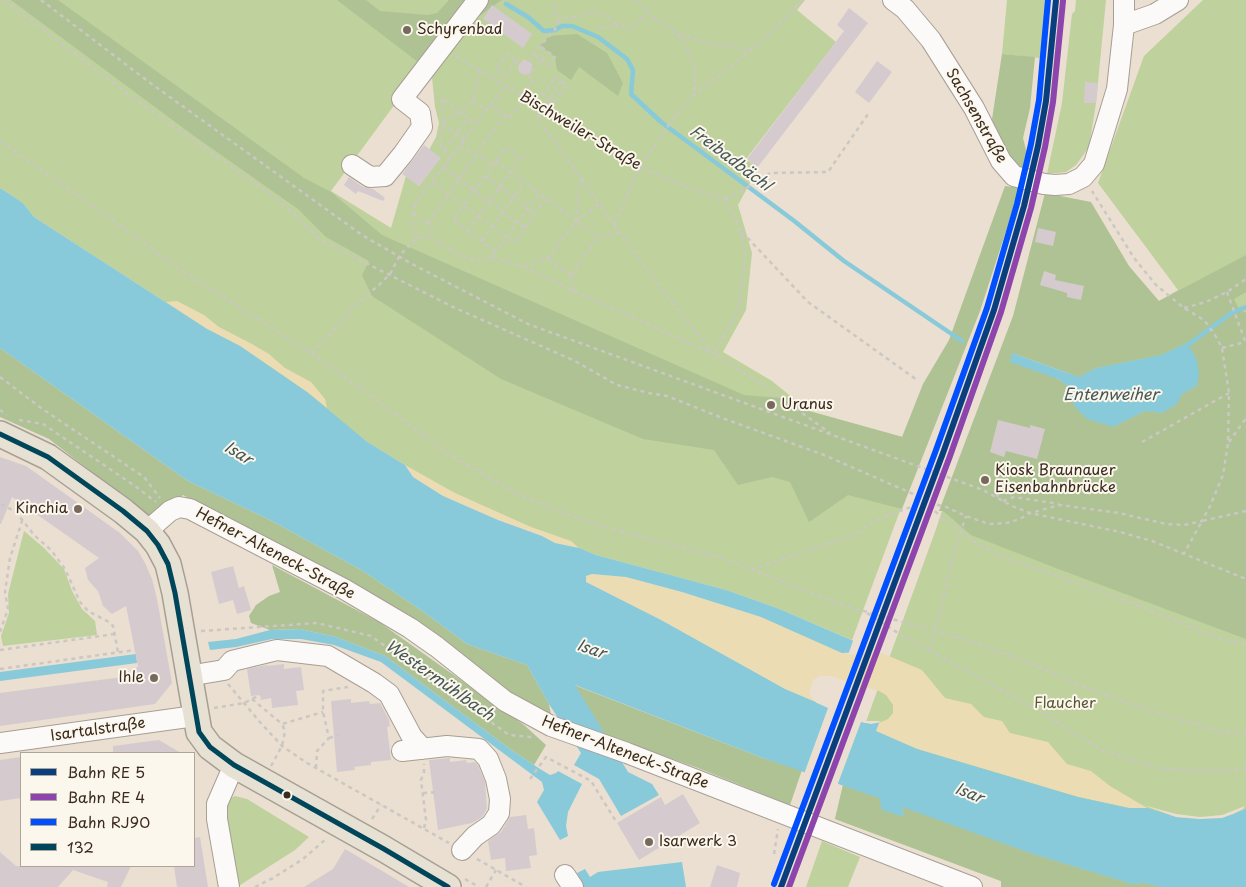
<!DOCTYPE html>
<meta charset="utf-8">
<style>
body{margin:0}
#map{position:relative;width:1246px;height:887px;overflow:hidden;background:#eadfd0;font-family:"Playpen Sans",sans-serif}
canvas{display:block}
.legend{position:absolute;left:20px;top:752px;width:175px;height:115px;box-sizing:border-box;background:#fbf7ec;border:1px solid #aea59a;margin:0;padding:6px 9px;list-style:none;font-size:15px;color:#3b2a1e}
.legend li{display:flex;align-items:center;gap:10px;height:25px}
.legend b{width:25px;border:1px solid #aea59a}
</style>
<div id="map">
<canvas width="1246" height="887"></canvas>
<ul class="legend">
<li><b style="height:6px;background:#093f7f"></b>Bahn RE 5</li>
<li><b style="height:6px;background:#8e44ad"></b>Bahn RE 4</li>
<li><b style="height:6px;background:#0050ff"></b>Bahn RJ90</li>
<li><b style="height:6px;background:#00465a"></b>132</li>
</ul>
</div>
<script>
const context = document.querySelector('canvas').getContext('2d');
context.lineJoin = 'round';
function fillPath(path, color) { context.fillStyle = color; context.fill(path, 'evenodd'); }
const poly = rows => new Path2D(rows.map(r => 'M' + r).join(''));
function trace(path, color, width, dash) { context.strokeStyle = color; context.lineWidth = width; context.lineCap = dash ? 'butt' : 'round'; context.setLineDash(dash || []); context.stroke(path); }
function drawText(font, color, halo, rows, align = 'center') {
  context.font = font + ' "Playpen Sans",sans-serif'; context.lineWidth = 4; context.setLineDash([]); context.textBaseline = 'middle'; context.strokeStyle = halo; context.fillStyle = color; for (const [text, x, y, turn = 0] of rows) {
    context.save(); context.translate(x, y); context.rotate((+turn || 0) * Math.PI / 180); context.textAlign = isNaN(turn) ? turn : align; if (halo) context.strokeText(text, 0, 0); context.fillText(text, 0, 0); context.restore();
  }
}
const green = poly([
 [0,0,462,0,414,59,423,66,331,191,391,228,406,176,419,186,440,158,429,150,436,137,439,123,435,107,432,77,470,23,502,0,805,0,797,10,836,42,746,159,758,168,738,205,752,253,746,310,723,352,772,381,809,411,903,437,901,508,852,640,777,608,726,590,596,555,443,496,405,465,366,441,207,329,34,217,23,203,0,188],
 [1007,0,1049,0,1041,58,1002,54],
 [1076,0,1106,0,1096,103,1089,147,1076,165,1066,172,1047,174,1062,103,1072,14,1075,11],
 [1203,0,1246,0,1246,887,1001,887,1001,881,835,819,843,785,935,532,958,463,1159,301,1178,290,1098,183,1144,56],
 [24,531,44,548,64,569,72,591,82,609,95,621,97,635,3,646,1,636,9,613,8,594],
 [235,796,247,799,309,837,295,850,237,887,225,800],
 [822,841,860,857,848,887,806,887]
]);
const forest = poly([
 [11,0,58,0,304,178,331,192,382,235,744,395,794,399,809,411,902,437,923,384,949,340,1005,186,1020,188,980,311,902,509,848,495,809,522,790,482,772,477,738,485,714,450,643,439,501,379,372,296,362,275,369,261,326,237,298,209,190,133],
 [337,0,366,0,380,11,428,15,437,13,449,0,502,0,470,23,432,77,423,66],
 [577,34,607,53,623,83,618,96,579,67,571,80,557,70,555,57,540,46,549,36],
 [1002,54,1035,57,1030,108,1023,138,1027,154,1024,172,1014,166,999,140,992,119],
 [1045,193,1091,202,1129,266,1159,301,1246,255,1246,292,1234,299,1239,309,1246,313,1246,639,1061,570,971,535,943,511,939,511,1013,316],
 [1187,343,1197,386,1182,394,1162,413,1145,411,1113,427,1070,397,1069,387,1058,379,1012,353,1079,377,1096,368,1161,355],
 [0,348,188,481,272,521,363,571,421,610,467,644,527,665,549,704,551,715,543,713,183,495,152,518,49,439,0,417],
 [272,565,379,622,524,725,546,745,534,765,510,749,385,656,336,637,300,629,270,630,251,623,249,616,256,605,269,596,280,592],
 [574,685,763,758,802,770,790,805,698,768,605,735],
 [843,785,880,798,904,817,902,806,1033,854,1132,884,1143,883,1161,887,1001,887,1001,881,835,819]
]);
const sand = poly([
 [177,301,204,315,219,327,252,344,269,354,285,368,311,382,325,399,327,408,307,392,240,346,207,329,166,302],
 [405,465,455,493,531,527,571,541,579,548,555,543,542,536,498,520,443,496,413,477],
 [592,574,626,577,682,592,761,617,877,651,922,670,945,698,971,704,984,717,1002,721,1010,733,1048,742,1067,764,1091,771,1110,786,1147,808,1129,808,1078,797,917,749,875,731,879,723,888,719,893,713,893,705,886,695,879,691,831,676,820,676,813,680,809,692,811,697,817,703,785,689,586,582,586,576]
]);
const water = poly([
 [0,188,23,203,34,217,207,329,240,346,307,392,366,441,405,465,413,477,443,496,498,520,542,536,555,543,579,548,596,555,726,590,777,608,877,651,842,653,761,617,682,592,626,577,592,574,586,576,586,582,661,620,785,689,865,723,879,723,876,731,917,749,1078,797,1129,808,1147,808,1176,817,1200,819,1233,814,1246,809,1246,887,1161,887,1143,883,1132,884,1033,854,902,807,904,817,882,810,879,798,763,758,575,685,628,772,652,784,659,795,621,816,599,779,574,765,581,753,549,704,527,665,467,644,421,610,363,571,272,521,188,481,0,348],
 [1187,343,1197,360,1199,373,1197,386,1182,394,1177,404,1162,413,1145,411,1113,427,1087,419,1076,408,1070,397,1069,387,1058,379,1010,362,1012,353,1079,377,1096,368,1161,355],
 [300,629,336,637,385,656,510,749,540,769,550,775,556,773,558,771,582,784,568,812,566,826,568,836,560,840,537,802,544,790,542,782,381,662,334,645,301,639,272,639,236,647,210,650,208,642,236,639,270,630],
 [136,654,137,663,0,681,0,672],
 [682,862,686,887,584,887,577,873,585,869,590,877,598,872]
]);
const pier = poly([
 [854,638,878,649,879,652,848,655],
 [812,698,865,721,879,721,881,722,871,724,861,722,837,786,804,774,828,708,817,703],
 [1143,805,1176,814,1200,817,1222,815,1245,806,1243,809,1233,814,1222,818,1200,819,1176,817]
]);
const stream = poly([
 [506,4,528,17,544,31,555,30,562,26,572,26,598,37,627,59,633,70,631,94,661,122,793,220,844,261,962,341],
 [1185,347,1233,312,1246,307]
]);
const building = poly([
 [492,5,532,34,523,48,483,19],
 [849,8,868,23,757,168,747,159,844,31,837,25],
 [524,59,532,64,532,70,529,74,524,75,519,72,518,66],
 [877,61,892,72,869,103,855,92],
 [1085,82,1098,83,1096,103,1084,103],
 [424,145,441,158,419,186,402,174],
 [349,177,363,187,373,189,385,198,383,201,358,191,356,194,344,185],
 [1038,228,1056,232,1053,246,1035,242],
 [1044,271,1056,275,1055,280,1084,286,1081,300,1067,297,1067,293,1040,285],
 [998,420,1030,428,1030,425,1045,429,1037,459,1006,451,1004,457,990,452],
 [0,457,26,466,120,533,138,551,145,563,152,579,157,599,172,683,155,704,0,726,0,693,130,676,138,666,126,606,112,614,103,606,98,591,88,580,85,568,99,558,12,497,1,524,0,524],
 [233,566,239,588,244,586,251,610,237,614,233,600,219,604,211,572],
 [284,664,284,669,301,667,304,690,296,691,298,705,272,708,271,698,261,700,260,695,251,696,247,669,267,665,268,666],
 [351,699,351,703,369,701,370,704,380,703,389,720,390,726,387,727,391,760,371,762,371,765,354,767,355,770,337,772,331,701],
 [159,740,181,753,113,753,113,746],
 [21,757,21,798,0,801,0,760],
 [450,758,450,762,466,760,467,763,475,762,478,765,485,782,487,809,482,817,472,823,438,830,429,760],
 [683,794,700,823,639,860,617,823,661,797,665,805],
 [526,815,528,829,534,828,537,855,529,856,531,868,506,871,505,858,491,860,488,841,501,832,510,817],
 [200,837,208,887,177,887,174,866,194,866,194,838],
 [345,849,384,872,409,887,304,887,333,869],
 [0,852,16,866,131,866,121,887,107,887,108,882,73,870,58,887,0,887],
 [717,865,740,873,737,887,710,887]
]);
const path = poly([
 [4,0,128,94,280,201,320,239,350,255,453,307,575,361,617,385,649,393,667,396,725,419,824,455,911,493,926,502,942,518,973,541,1005,558,1122,599,1221,639,1246,645],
 [41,0,149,82,362,235,412,264,528,324,983,490,1012,506,1030,513,1120,532,1152,541,1246,579],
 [635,0,657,20,678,34,686,46,694,63,695,84,693,96],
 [557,22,561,19,587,15,592,10,620,25,632,29,648,12],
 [599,28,619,25],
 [679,34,709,43,751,50],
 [535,55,549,65,555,57,540,46],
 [456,56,640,167,684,186,725,199],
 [517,61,506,76,496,70,507,54,520,63],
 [529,62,540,46,555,30,557,22,554,0],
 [555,77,567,84,555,102,543,95,555,77],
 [561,81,537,119,561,150,614,225,665,293,713,353],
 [522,96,534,80,529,76,547,51],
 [473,101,487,111],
 [504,115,509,119,525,98],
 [465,140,443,123,442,98,460,112,473,101,480,71],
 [0,141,107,216,185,273,311,353,381,403,447,453,516,493,558,511,608,528,722,558,842,605,967,640,1032,664,1088,689,1162,714,1220,731,1246,733],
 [460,146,493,165],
 [444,150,468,118],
 [450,160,440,144,443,123,460,112,477,125],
 [496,161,598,237],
 [444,168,525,228],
 [485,176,535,213],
 [433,183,515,243,546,198],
 [725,199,741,231,745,254,739,308,714,354,766,387,830,433],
 [725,199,737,194,770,173,828,172,868,114],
 [413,213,432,227,431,237],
 [576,221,581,177],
 [428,223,504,115,491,106],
 [614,225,640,167,674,117,693,96,751,50,788,16,801,0],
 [468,231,521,158,506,147,453,220,482,241,496,252],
 [742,232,808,302,917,380],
 [417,238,411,226,413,213,416,203,505,86],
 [482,241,525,182],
 [493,256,539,193],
 [548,259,571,275,574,291],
 [524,267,548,258,576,221,599,204],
 [571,275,598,237,619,232],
 [1227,292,1245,341],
 [1184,308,1206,302,1227,292,1246,279],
 [1222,348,1245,342],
 [311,353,326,339,356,304,379,285,390,274,400,255,417,238,431,237,447,248,474,261,492,257,524,267,574,291,714,354],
 [0,377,41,408,144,477,160,498],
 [0,410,7,415],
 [19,420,43,424,135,486,156,502],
 [1142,442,1229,393],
 [1229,442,1246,418],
 [997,497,1007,473],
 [1003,501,1014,497,1059,504],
 [1,504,16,512,34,535,51,550,65,569,80,602,88,611,109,622,113,626,118,652],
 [1183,555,1202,521,1246,511],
 [751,570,856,534,873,522,885,516,926,502,946,507,966,516,989,524,1007,523,1020,519,1030,513,1060,505,1119,513,1166,524,1184,525,1202,521,1210,506,1223,475,1228,443,1229,393,1222,348,1215,335,1204,320,1184,308,1156,285,1134,258,1092,191],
 [867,613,901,635,1035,708,1101,750,1158,768,1193,771,1233,770,1246,768],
 [201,631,317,623,371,636,509,735,530,737,534,735],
 [0,632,8,609,5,592,10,558,22,521],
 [0,650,115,634],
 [930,650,956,546,966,516],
 [0,669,135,650],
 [228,684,259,721,282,746,307,763,449,843],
 [252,699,282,724,323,712],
 [214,708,244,703,260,695],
 [329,738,339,735],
 [271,766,282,746,285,731,282,724],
 [316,768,317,751,329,738,323,712,323,691,348,687],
 [530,779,546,757,591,781,617,823],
 [423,793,437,792],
 [372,819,381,805],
 [424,828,426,820,421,780,424,772,424,764],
 [774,854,778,829],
 [477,859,526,887],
 [465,879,479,887],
 [255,887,273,878,303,859,326,839],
 [486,887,496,870]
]);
const minor = poly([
 [893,0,905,9,931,40,974,108,1001,161,1014,176,1044,184,1055,185,1069,184,1083,177,1094,164,1117,89,1124,25,1124,0],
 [1124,25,1155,14,1178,0],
 [352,165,370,177,385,176,403,154,422,127,420,113,402,99,478,0],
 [147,531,170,511,179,507,190,509,344,589,410,628,437,647,505,701,551,726,627,753,972,887],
 [200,674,224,670,232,661,277,650,328,656,374,683,389,694,412,737,423,749],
 [0,743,195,716],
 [402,751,447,746,479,749,488,759,496,779,500,799,499,813,491,825,475,836,462,850],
 [565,875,573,887],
 [229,887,217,819,217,804,234,765]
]);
const major = poly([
 [0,434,48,457,123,511,147,531,158,545,168,564,175,593,199,732,210,747,234,765,384,849,448,887]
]);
const bus1 = poly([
 [0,434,48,457,123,511,147,531,158,545,168,564,175,593,199,732,210,747,234,765,384,849,448,887]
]);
const rail1 = poly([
 [781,887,943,453,994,310,1024,206,1038,146,1046,101,1056,0]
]);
const rail2 = poly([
 [789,887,950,456,1001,312,1031,208,1045,147,1053,102,1063,1]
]);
const rail3 = poly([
 [774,884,936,450,987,308,1017,204,1031,144,1039,100,1048,0]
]);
const markers = [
 [407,30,5,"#78695c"],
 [771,405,5,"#78695c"],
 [985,480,5,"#78695c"],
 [78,509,5,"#78695c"],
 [154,678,5,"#78695c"],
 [287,795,4.5,"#3b2a1e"],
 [649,842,5,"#78695c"]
];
const poiNames = [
 ["Schyrenbad",417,30],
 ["Uranus",781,405],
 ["Kiosk Braunauer",995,471],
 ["Eisenbahnbrücke",995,488],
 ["Kinchia",68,509,"right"],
 ["Ihle",144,678,"right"],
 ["Isarwerk 3",659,842]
];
const streetNames = [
 ["Sachsenstraße",976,116,60],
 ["Bischweiler-Straße",580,131,31],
 ["Hefner-Alteneck-Straße",275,554,28],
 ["Isartalstraße",98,730,-8],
 ["Hefner-Alteneck-Straße",625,753,21]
];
const parkNames = [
 ["Flaucher",1065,704]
];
const waterNames = [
 ["Freibadbächl",730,159,37],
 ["Entenweiher",1111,396],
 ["Isar",238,454,31],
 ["Isar",591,650,19],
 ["Westermühlbach",439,681,35],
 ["Isar",969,794,22]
];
fillPath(green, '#bfd19c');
fillPath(forest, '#aec294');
fillPath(sand, '#ecdcb4');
fillPath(water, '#88cad9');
fillPath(pier, '#eadfd0');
trace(stream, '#88cad9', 4.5);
fillPath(building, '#d5cbcf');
trace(minor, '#a79f95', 22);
trace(major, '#a79f95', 28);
trace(path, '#cbc7c3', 2.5, [4, 4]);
trace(minor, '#fcfaf8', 20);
trace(major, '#e7e1d3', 25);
trace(bus1, '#00465a', 5);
trace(rail1, '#093f7f', 6);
trace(rail2, '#8e44ad', 6);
trace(rail3, '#0050ff', 6);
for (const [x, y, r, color] of markers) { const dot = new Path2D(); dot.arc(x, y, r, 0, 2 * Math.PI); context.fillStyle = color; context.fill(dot); trace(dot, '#fbf7ec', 2); }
drawText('15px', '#3b2a1e', '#fbf7ec', poiNames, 'left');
drawText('15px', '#3b2a1e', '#fbf7ec', streetNames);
drawText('15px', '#585837', '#fbf7ec', parkNames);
drawText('italic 16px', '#465757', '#fbf7ec', waterNames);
</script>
